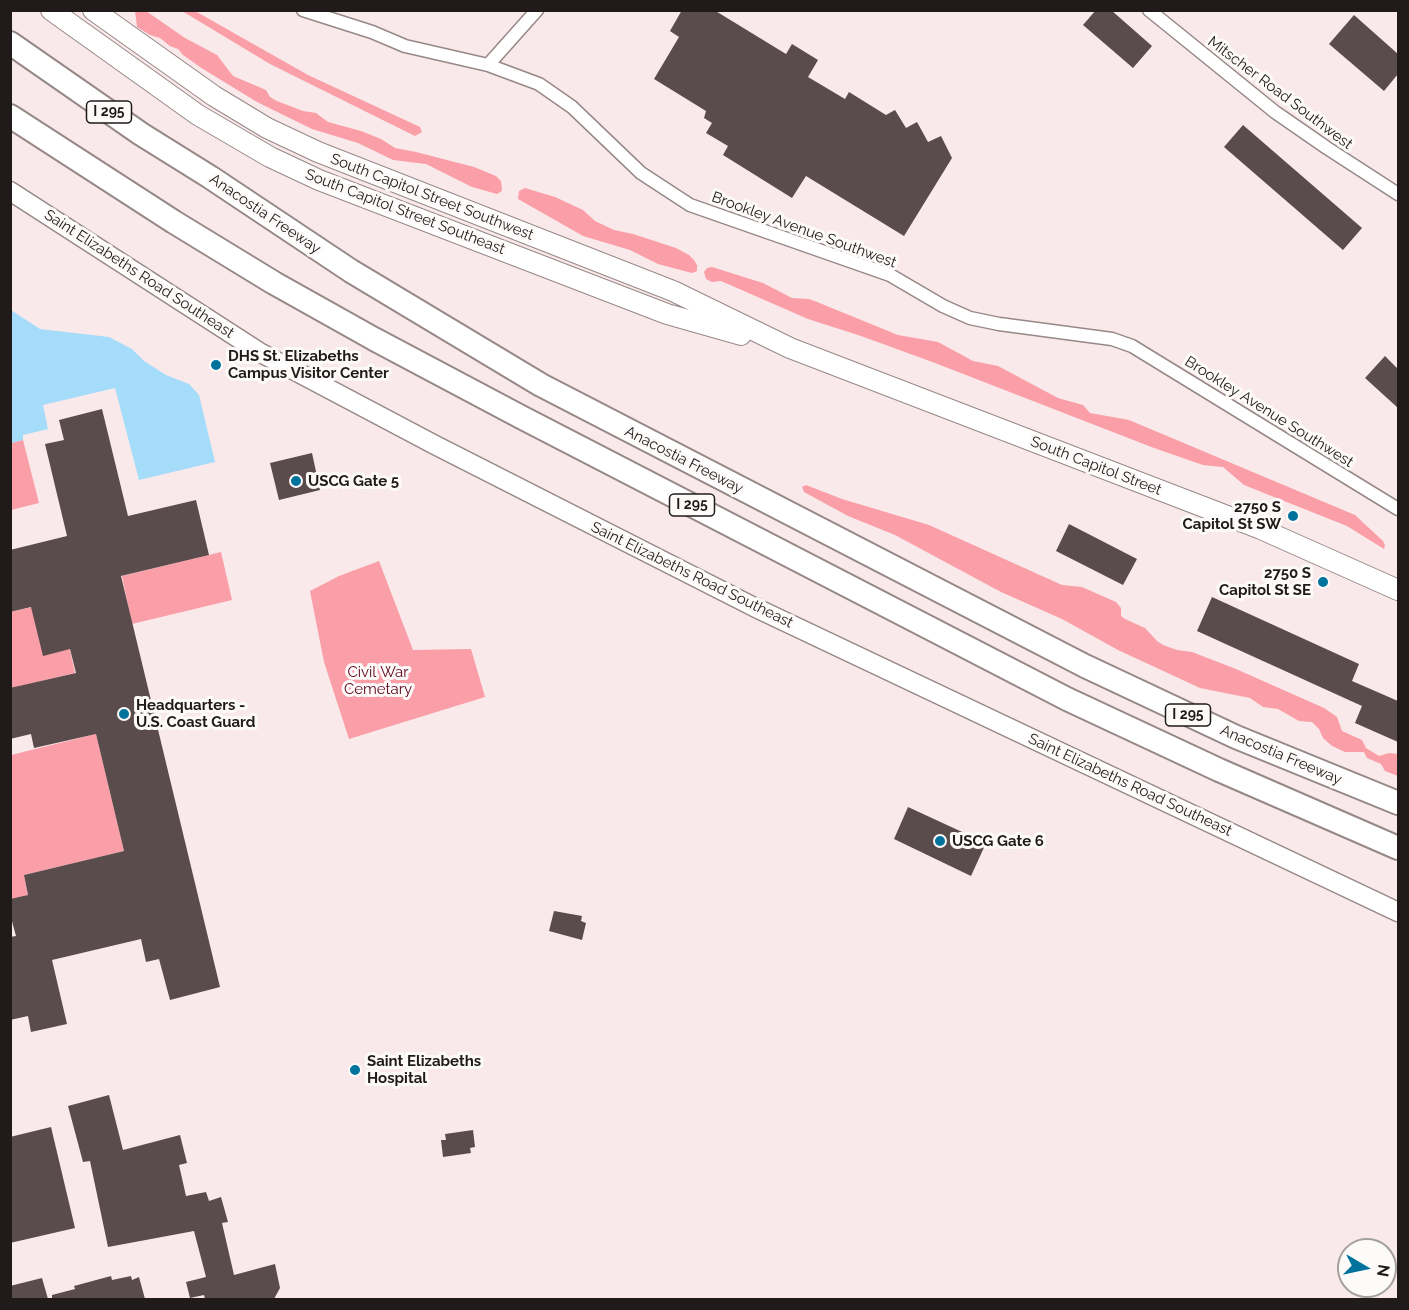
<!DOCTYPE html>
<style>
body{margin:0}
#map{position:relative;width:1409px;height:1310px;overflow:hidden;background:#fae9ea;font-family:Raleway,sans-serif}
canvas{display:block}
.frame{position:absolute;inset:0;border:12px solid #201a1a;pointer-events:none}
.north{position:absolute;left:1337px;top:1238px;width:60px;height:60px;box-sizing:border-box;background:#fdfafa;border:2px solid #a5a0a0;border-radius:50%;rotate:99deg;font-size:16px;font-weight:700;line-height:24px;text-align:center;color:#201a1a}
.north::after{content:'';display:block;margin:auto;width:21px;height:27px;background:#00739d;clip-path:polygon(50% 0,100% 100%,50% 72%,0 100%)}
</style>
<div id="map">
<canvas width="1409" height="1310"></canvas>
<div class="frame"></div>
<div class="north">N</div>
</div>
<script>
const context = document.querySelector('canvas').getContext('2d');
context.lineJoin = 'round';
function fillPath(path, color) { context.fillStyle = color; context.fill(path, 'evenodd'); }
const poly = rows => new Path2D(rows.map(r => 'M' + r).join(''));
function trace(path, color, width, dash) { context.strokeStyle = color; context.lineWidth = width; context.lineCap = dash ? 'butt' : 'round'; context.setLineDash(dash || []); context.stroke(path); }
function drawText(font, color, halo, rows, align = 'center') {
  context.font = font + ' Raleway,sans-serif'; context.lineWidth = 6; context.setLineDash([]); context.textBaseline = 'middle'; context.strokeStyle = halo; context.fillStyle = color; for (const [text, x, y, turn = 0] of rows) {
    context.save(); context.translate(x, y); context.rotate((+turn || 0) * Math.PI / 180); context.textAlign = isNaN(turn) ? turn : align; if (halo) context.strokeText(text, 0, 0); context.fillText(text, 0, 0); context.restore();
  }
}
const green = poly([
 [135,11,146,11,185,38,217,55,233,76,266,90,270,97,277,101,303,111,316,113,328,122,361,131,381,139,395,148,416,152,474,167,496,176,501,181,502,191,497,194,472,187,426,164,393,160,358,143,312,129,257,102,203,69,183,55,178,49,170,46,160,38,150,35,137,27],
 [182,11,195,11,308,75,420,127,422,132,415,136,270,64],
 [525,188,555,197,583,210,595,221,614,230,633,234,676,248,689,255,694,260,697,265,697,271,692,273,658,264,630,250,583,236,518,199,519,191],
 [712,267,763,283,792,298,809,299,817,302,898,335,938,342,973,361,998,366,1058,398,1083,405,1090,413,1129,420,1355,515,1383,541,1385,545,1384,549,1347,526,1244,485,1223,467,1203,465,1154,448,935,363,861,336,808,319,721,281,712,282,706,279,704,272,707,268],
 [23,440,39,503,11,510,11,443],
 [806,485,842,499,929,525,1062,585,1082,587,1116,602,1121,608,1121,616,1125,619,1145,628,1157,641,1163,645,1177,650,1192,652,1236,669,1324,708,1337,717,1342,731,1362,740,1366,748,1379,756,1389,753,1398,754,1398,776,1385,771,1381,764,1367,758,1364,752,1345,752,1332,746,1323,738,1319,729,1312,722,1299,721,1278,709,1263,707,1250,698,1200,688,1118,650,1062,619,1001,592,895,535,848,516,804,492,802,487],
 [221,552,232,600,132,624,122,576],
 [379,561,413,650,471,649,485,697,349,739,324,662,310,591,339,576],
 [59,601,75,673,20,686,11,693,10,612],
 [96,734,124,851,24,875,28,895,11,899,11,755]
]);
const water = poly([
 [11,310,40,329,109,337,132,349,144,361,166,375,189,384,199,395,215,462,139,480,115,388,43,405,48,429,23,435,23,440,11,443]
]);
const building = poly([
 [682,10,714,10,786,54,792,44,818,60,808,77,845,99,849,92,886,115,895,110,906,128,917,122,928,142,941,136,952,158,904,236,806,176,792,198,723,155,728,146,706,133,712,123,704,118,706,111,654,79,679,37,670,31],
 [1096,10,1111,10,1152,46,1133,68,1083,25],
 [1354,15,1398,54,1398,74,1384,91,1329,44],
 [1243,125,1362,228,1343,250,1224,147],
 [1385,356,1398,369,1398,408,1365,378],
 [102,409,128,516,196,500,209,555,121,576,220,987,170,1000,159,959,146,962,141,939,52,960,67,1024,31,1032,28,1016,10,1020,10,937,16,936,10,914,10,899,28,895,24,875,124,851,96,734,34,748,31,734,10,739,10,688,76,673,70,649,43,656,31,607,10,612,10,550,67,536,45,444,64,440,59,420],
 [312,453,320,490,279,500,270,463],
 [1069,524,1137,559,1123,585,1056,551],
 [1212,597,1359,664,1352,681,1398,701,1398,742,1355,723,1362,706,1197,631],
 [908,807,986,843,971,876,894,839],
 [554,911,582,916,581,921,586,923,582,940,549,931],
 [109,1095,123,1150,180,1135,187,1163,179,1165,186,1196,206,1192,209,1201,221,1197,228,1222,222,1223,234,1275,275,1264,280,1288,274,1299,205,1299,204,1295,190,1298,186,1282,206,1277,194,1231,108,1247,90,1161,83,1162,68,1106],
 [51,1127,75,1228,10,1243,10,1137],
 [473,1130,475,1147,470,1148,471,1153,443,1157,441,1140,446,1140,445,1134],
 [111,1276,112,1280,131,1276,132,1280,139,1277,145,1299,52,1299,52,1295,75,1289,74,1286],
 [42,1278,48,1299,10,1299,10,1286]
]);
const minor = poly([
 [303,10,372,32,405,46,488,65,539,84,572,107,641,173,690,205,890,275,943,306,970,318,999,324,1112,339,1132,346,1398,509],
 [1149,10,1275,112,1327,148,1398,194],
 [488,65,537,10]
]);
const secondary = poly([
 [10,191,261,353,435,445,754,607,1398,912]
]);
const primary = poly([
 [51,10,198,115,270,157,319,180,667,314,741,335],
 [93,10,214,96,267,128,318,152,673,291,790,348,1261,529,1398,590]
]);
const motorway = poly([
 [10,43,141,134,210,177,351,271,541,385,1085,666,1236,737,1398,803],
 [10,116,174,222,274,283,374,339,521,417,1067,699,1219,770,1398,848]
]);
const markers = [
 [216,365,6,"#00739d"],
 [296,481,6,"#00739d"],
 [1293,516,6,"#00739d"],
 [1323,582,6,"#00739d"],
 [124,714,6,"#00739d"],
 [940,841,6,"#00739d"],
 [355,1070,6,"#00739d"]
];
const shields = [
 [109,112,45],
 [692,505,45],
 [1188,715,45]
];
const shieldNames = [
 ["I 295",109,112],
 ["I 295",692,505],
 ["I 295",1188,715]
];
const streetNames = [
 ["Mitscher Road Southwest",1280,93,37],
 ["South Capitol Street Southwest",432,197,21],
 ["South Capitol Street Southeast",405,212,21],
 ["Anacostia Freeway",265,214,34],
 ["Brookley Avenue Southwest",804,230,20],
 ["Saint Elizabeths Road Southeast",139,274,33],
 ["Brookley Avenue Southwest",1269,412,32],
 ["Anacostia Freeway",684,460,27],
 ["South Capitol Street",1096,466,21],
 ["Saint Elizabeths Road Southeast",692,575,26],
 ["Anacostia Freeway",1281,755,23],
 ["Saint Elizabeths Road Southeast",1130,785,25]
];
const poiNames = [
 ["DHS St. Elizabeths",228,356],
 ["Campus Visitor Center",228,373],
 ["USCG Gate 5",308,481],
 ["2750 S",1281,507,"right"],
 ["Capitol St SW",1281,524,"right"],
 ["2750 S",1311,573,"right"],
 ["Capitol St SE",1311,590,"right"],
 ["Headquarters -",136,705],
 ["U.S. Coast Guard",136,722],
 ["USCG Gate 6",952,841],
 ["Saint Elizabeths",367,1061],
 ["Hospital",367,1078]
];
const parkNames = [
 ["Civil War",378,672],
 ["Cemetary",378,689]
];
fillPath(green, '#fa9ea7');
fillPath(water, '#a5dcfa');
fillPath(building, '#5a4b4c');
trace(minor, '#978888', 15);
trace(secondary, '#978888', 21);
trace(primary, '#978888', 22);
trace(motorway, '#978888', 26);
trace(minor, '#fff', 12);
trace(secondary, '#fff', 18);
trace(primary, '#fff', 20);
trace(motorway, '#fff', 22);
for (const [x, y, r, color] of markers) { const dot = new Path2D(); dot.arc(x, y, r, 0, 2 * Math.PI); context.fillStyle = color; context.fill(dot); trace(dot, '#fdfafa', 2); }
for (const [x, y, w] of shields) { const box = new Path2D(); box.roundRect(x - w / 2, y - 11, w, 22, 4.5); context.fillStyle = '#fdfafa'; context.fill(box); trace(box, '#201a1a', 1.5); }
drawText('bold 14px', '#201a1a', null, shieldNames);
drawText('15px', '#201a1a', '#fdfafa', streetNames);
drawText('bold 15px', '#201a1a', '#fdfafa', poiNames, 'left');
drawText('15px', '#5c041d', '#fdfafa', parkNames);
</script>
